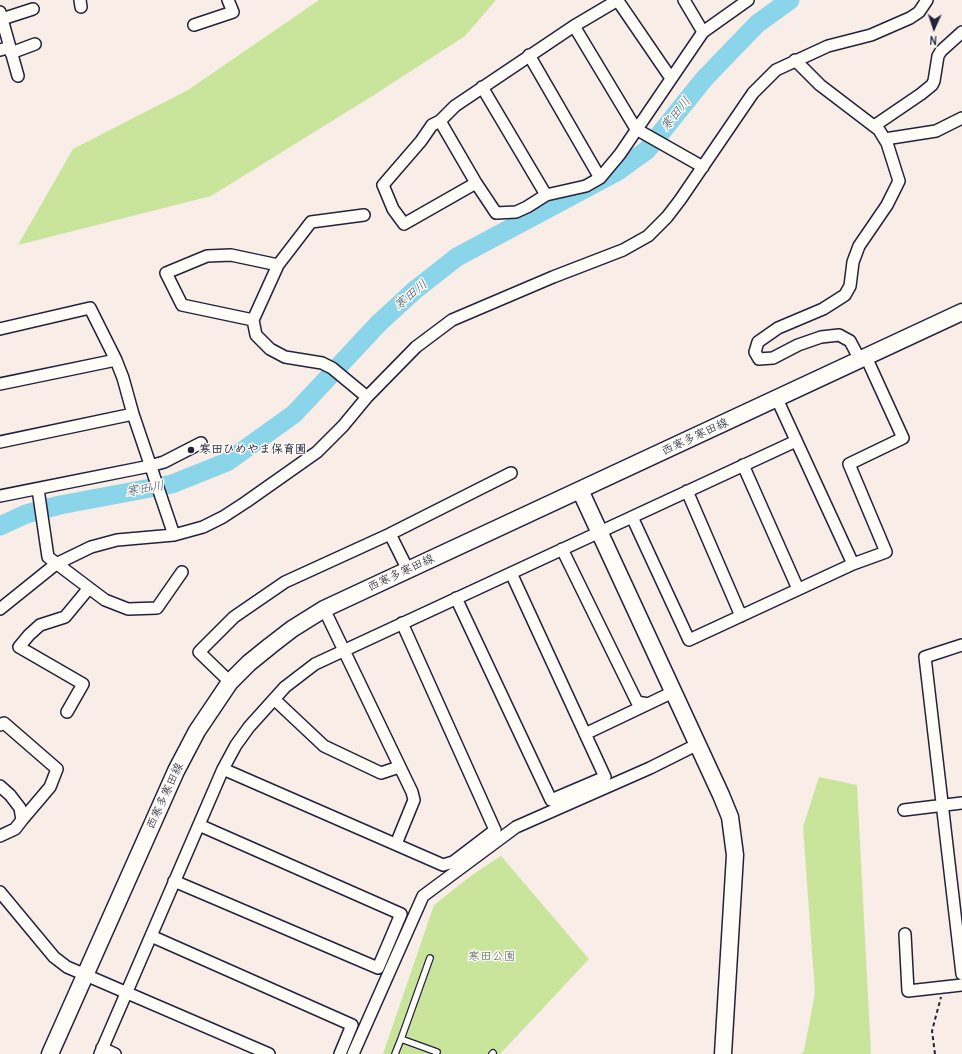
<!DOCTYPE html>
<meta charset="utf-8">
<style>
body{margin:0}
#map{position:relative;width:962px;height:1054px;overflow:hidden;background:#f9ede7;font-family:Delius,sans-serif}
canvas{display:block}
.north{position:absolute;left:914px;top:8px;width:40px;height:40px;-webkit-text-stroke:3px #fdfcf7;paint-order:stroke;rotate:183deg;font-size:11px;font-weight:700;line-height:16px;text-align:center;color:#22223b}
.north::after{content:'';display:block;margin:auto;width:14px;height:18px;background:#22223b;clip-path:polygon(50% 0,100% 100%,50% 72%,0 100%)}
</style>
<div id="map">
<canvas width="962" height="1054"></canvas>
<div class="north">N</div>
</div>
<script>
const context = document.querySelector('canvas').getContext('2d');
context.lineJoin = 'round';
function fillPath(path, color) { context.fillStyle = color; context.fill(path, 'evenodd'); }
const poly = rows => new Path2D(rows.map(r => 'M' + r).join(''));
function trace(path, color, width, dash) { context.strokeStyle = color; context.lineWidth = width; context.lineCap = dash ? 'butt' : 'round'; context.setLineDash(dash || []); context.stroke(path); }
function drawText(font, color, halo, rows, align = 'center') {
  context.font = font + ' Delius,"Klee One",sans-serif'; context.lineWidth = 3; context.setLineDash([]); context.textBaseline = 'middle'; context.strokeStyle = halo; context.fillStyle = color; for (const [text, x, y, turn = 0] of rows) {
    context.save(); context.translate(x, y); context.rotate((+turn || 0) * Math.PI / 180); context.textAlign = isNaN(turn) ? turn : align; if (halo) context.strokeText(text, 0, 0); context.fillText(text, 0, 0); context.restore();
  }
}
const green = poly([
 [319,0,496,0,465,36,374,95,211,196,18,245,73,149,188,90],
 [819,777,857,785,871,1054,801,1054,804,1051,815,993,803,827],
 [501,856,589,959,500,1054,383,1054,434,905,472,875]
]);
const river = poly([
 [0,526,26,514,60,505,172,484,227,462,294,414,379,323,415,290,457,257,618,171,647,150,704,79,757,24,790,0]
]);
const path = poly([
 [935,1054,932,1031,941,997]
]);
const lane = poly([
 [430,958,401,1039,437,1052,436,1054],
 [395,1054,401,1039],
 [492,1054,493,1053]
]);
const street = poly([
 [80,0,81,7],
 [684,0,703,32],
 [618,1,670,77],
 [0,12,18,76],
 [2,19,33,9],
 [194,25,233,12,228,0],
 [574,26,636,129,703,167],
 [0,50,10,47],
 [11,53,35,44],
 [529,55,600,178],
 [795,60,820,85,879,130,887,143,899,181,887,205,859,246,853,262,850,286,845,295,823,309,778,328,758,342,755,352,759,359,773,358,798,345,821,337,839,335,850,341,860,360],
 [482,87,546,195],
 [440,121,476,183,496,213,516,212,527,207,546,195,586,186,600,178,620,154,703,32,748,0],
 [874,126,921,94,932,85,934,81,938,56,941,51,962,32],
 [885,139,936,131,962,118],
 [476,183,404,224,393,209,383,185,421,141,432,125,440,121,455,106,574,26,618,0],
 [364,215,311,222,278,265,253,320,256,335,270,349,285,357,322,363,332,368,367,397],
 [253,320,182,305,166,273,207,256,231,255,278,265],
 [0,329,90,308,116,360,123,378,133,414,174,535],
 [0,384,116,360],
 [777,399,853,564],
 [0,442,133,414],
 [743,465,798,589],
 [38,489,48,557,89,588,65,617,40,625,29,635,19,647,83,684,67,712],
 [687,491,741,616],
 [0,496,150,466,164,462,201,443],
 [632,517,689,640,853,564,886,552,849,464,903,438,866,357],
 [390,534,408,570],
 [562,549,637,702,648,704,673,692],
 [89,588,105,600,128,609,157,608,182,572],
 [456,598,551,800,605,777,511,573],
 [0,609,56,564,91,547,117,540,174,535,203,527,223,517,246,502,317,452,343,426,367,397,416,347,452,320,553,277,623,250,648,236,667,217,680,200,753,93,776,70,828,46,871,35,910,18,919,12,927,0],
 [324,609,412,792,414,800,396,844],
 [962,645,925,657,962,974],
 [230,682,199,652,234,617,285,582,390,534,511,473],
 [274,699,324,746,381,773,399,767],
 [0,725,4,723,57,769,50,787,22,820],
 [585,734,648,704],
 [223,769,443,865,453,862,495,830,402,623],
 [0,786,10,795,20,808,22,820,15,829,0,836],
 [904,810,962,803],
 [174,881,378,968,401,914,199,825],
 [0,892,54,957,67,967,269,1054],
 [905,934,908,991,962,985],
 [151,936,352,1025,340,1054],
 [102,1048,115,1054],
 [100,1054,223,769,236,745,249,727,285,687,315,664,796,441],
 [353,1054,423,896,516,827,650,768,698,744]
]);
const secondary = poly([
 [580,490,721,795,730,817,735,855,723,1054],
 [50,1054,176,771,197,731,230,682,249,663,270,646,292,629,324,609,962,312]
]);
const markers = [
 [191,450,4,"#22223b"]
];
const streetNames = [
 ["西寒多寒田線",695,437,-25],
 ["西寒多寒田線",401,573,-25],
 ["西寒多寒田線",165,796,-65]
];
const poiNames = [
 ["寒田ひめやま保育園",199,450]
];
const parkNames = [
 ["寒田公園",492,957]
];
const waterNames = [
 ["寒田川",676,114,-51],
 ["寒田川",411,295,-40],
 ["寒田川",145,489,-10]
];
fillPath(green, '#c9e59c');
trace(river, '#8bd5eb', 19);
trace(lane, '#22223b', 8);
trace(street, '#22223b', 14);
trace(secondary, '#22223b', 19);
trace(path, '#22223b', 2, [4, 3]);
trace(lane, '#fdfcf7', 5.5);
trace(street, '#fdfcf7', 11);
trace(secondary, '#fdfcf7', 16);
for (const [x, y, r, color] of markers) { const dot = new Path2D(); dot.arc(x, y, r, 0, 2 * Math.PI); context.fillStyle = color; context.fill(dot); trace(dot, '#fdfcf7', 1.5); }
drawText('12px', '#22223b', '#fdfcf7', streetNames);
drawText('bold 12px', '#22223b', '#fdfcf7', poiNames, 'left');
drawText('12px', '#545c58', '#fdfcf7', parkNames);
drawText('italic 13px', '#425870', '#fdfcf7', waterNames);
</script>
